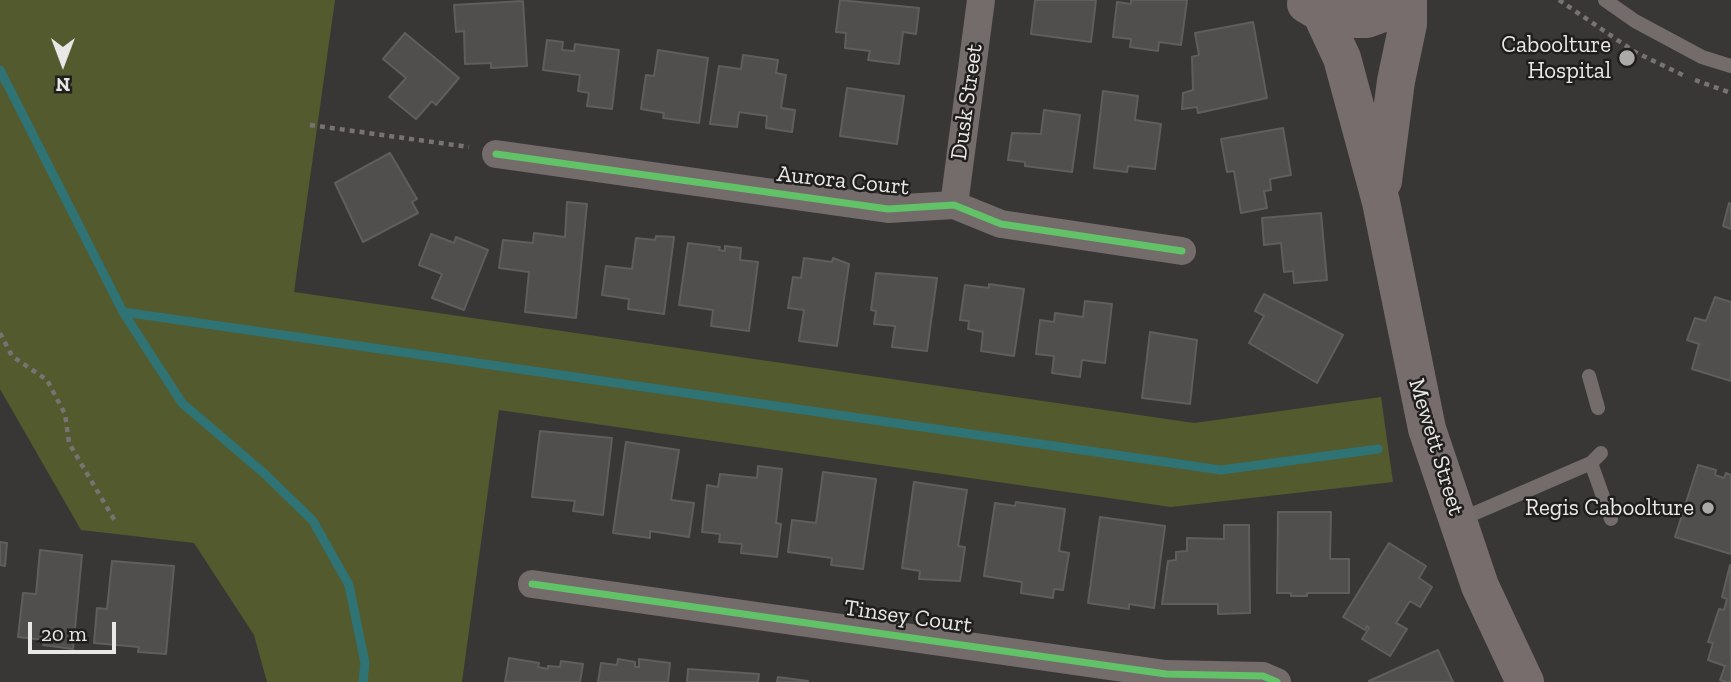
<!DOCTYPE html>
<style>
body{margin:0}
#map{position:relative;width:1731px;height:682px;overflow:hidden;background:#393735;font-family:"Zilla Slab",serif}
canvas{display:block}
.north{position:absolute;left:28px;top:28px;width:70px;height:70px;-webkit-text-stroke:5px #201e1d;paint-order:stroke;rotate:180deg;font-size:19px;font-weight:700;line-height:28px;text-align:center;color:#eae8e6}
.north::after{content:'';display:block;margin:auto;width:24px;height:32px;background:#eae8e6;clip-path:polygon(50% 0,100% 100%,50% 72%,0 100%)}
.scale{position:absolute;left:28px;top:622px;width:88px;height:32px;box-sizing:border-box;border:4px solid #eae8e6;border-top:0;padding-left:9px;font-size:21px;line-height:24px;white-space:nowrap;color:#eae8e6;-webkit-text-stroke:5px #201e1d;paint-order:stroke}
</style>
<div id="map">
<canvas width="1731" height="682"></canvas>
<div class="north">N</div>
<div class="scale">20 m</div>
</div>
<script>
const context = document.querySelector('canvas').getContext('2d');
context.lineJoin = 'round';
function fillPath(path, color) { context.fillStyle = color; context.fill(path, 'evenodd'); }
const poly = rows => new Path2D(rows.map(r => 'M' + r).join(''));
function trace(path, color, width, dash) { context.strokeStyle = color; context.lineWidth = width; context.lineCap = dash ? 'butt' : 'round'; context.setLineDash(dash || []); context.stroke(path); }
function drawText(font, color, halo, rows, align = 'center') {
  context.font = font + ' "Zilla Slab",serif'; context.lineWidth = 5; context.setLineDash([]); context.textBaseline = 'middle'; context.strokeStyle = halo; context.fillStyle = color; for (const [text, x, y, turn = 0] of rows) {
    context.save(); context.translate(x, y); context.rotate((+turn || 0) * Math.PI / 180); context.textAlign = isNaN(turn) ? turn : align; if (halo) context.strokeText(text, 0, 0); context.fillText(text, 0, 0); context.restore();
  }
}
const green = poly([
 [0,0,335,0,294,292,1194,423,1381,397,1393,482,1171,507,499,410,462,682,267,682,254,635,194,543,81,530,0,389]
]);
const stream = poly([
 [0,70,123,312,182,403,266,475,313,521,349,585,365,663,363,682],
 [123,312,1221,470,1378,449]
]);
const building = poly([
 [840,0,919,8,916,34,903,32,899,64,868,60,870,51,845,48,846,33,836,32,840,0],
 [1035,0,1096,0,1091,42,1031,34,1035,0],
 [1131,0,1187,0,1181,45,1159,42,1158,51,1130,47,1131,39,1113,37,1117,2,1131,4,1131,0],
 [523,1,527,66,491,68,491,63,465,64,464,31,456,32,454,5,523,1],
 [1253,22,1267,98,1198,113,1197,107,1182,109,1183,93,1193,90,1192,57,1199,55,1195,33,1253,22],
 [405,33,459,78,436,105,432,101,416,119,389,97,406,78,383,59,405,33],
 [547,40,563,42,562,50,574,51,575,44,619,50,612,109,587,106,589,93,578,91,580,75,543,70,547,40],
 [658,50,708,58,699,123,663,118,664,113,641,109,646,75,654,76,658,50],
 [743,55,778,60,776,73,786,75,781,108,795,110,792,132,766,128,767,116,739,112,737,127,710,124,719,66,741,69,743,55],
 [847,88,904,96,897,144,840,136,847,88],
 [1103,91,1138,96,1135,120,1161,124,1155,169,1128,166,1127,172,1094,168,1103,91],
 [1044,110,1080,115,1072,172,1025,166,1025,162,1008,160,1012,133,1041,134,1044,110],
 [1283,128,1291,175,1270,179,1271,190,1264,191,1267,208,1241,213,1234,171,1227,172,1221,139,1283,128],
 [390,153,417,199,412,202,418,213,363,242,335,183,390,153],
 [567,202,587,204,576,318,525,312,529,272,499,268,503,240,533,243,534,233,565,237,567,202],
 [1729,203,1731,204,1731,229,1723,226,1729,203],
 [1321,213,1327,280,1294,283,1293,271,1284,272,1281,243,1264,245,1262,218,1321,213],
 [431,234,454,243,456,237,488,250,464,310,432,298,442,274,419,265,431,234],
 [656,236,674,237,664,314,628,309,629,299,602,295,606,266,632,269,636,238,655,240,656,236],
 [688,243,720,247,719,250,725,251,725,246,741,248,740,260,758,262,749,331,711,326,713,310,679,305,688,243],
 [804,258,832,262,833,258,849,264,837,346,799,341,804,310,788,308,793,277,801,278,804,258],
 [876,273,937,278,927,351,892,347,895,326,874,324,876,311,871,310,876,273],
 [989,284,1024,289,1014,356,981,351,983,332,968,329,969,321,960,320,965,285,989,288,989,284],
 [1264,294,1343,335,1317,383,1249,343,1264,316,1255,311,1264,294],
 [1715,297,1731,302,1731,381,1692,369,1699,344,1687,340,1695,318,1706,321,1715,297],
 [1085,301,1112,304,1105,363,1082,360,1080,377,1052,373,1054,356,1036,354,1040,320,1054,322,1055,313,1083,317,1085,301],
 [1150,332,1197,340,1190,404,1142,398,1150,332],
 [540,431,612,438,603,515,573,511,575,501,532,497,540,431],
 [626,442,679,450,671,500,694,503,689,537,650,531,650,538,613,533,626,442],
 [1698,465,1716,470,1715,475,1724,478,1726,473,1731,475,1731,554,1675,537,1698,465],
 [758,466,782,469,776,523,781,524,777,557,741,553,742,544,719,542,720,534,702,532,707,485,718,487,720,474,757,478,758,466],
 [823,472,876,479,863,569,831,565,832,558,788,552,792,520,816,523,823,472],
 [914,482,967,490,958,546,965,547,960,581,919,579,920,571,902,568,914,482],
 [1016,502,1065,509,1059,551,1069,553,1063,590,1054,589,1053,598,1021,593,1022,582,984,576,995,503,1015,506,1016,502],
 [1278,512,1331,512,1330,559,1349,559,1349,593,1307,593,1307,596,1291,596,1291,593,1277,593,1278,512],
 [1100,517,1165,526,1154,608,1129,604,1129,609,1088,603,1100,517],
 [1224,525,1249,525,1250,613,1218,614,1218,604,1162,604,1168,561,1176,560,1176,552,1187,551,1187,538,1224,539,1224,525],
 [0,542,7,543,5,566,0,565,0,542],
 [1389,543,1426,566,1419,578,1432,587,1420,607,1410,601,1396,623,1407,629,1390,656,1362,639,1369,628,1367,626,1365,630,1343,617,1389,543],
 [40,550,82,555,73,649,43,645,44,640,18,637,23,593,36,594,40,550],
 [112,561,174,566,166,654,138,652,139,647,94,643,97,608,107,609,112,561],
 [1730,565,1731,682,1726,682,1720,680,1725,666,1708,660,1713,643,1708,642,1719,609,1724,610,1727,599,1722,597,1730,565],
 [1438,650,1453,682,1369,682,1369,681,1438,650],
 [509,658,539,663,538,667,548,669,548,666,560,667,561,661,583,664,580,682,505,682,509,658],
 [618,659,635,662,635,667,639,667,639,659,670,663,668,682,598,682,601,663,617,665,618,659],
 [688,669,759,674,758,682,687,682,688,669],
 [778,677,808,681,808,682,777,682,778,677]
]);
const path = poly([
 [1559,0,1635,52,1687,77],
 [1695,80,1731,93],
 [310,125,469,147],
 [0,333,12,356,47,380,65,414,69,443,115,521]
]);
const lane = poly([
 [1605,0,1635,21,1702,57,1731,66],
 [1589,376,1598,408],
 [1591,463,1611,519],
 [1459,520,1591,463,1601,453]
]);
const street = poly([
 [496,154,888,209,954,205,1001,224,1182,251],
 [954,205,981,0],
 [532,584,1166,674,1263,676,1277,682]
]);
const secondary = poly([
 [1306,4,1321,13,1344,19,1367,19,1389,11,1404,0],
 [1321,13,1342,58,1381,202,1427,429,1480,586,1525,682],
 [1383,181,1396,81,1408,24,1408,0]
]);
const cycleway = poly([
 [496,154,888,209,954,205,1001,224,1182,251],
 [532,584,1166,674,1263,676,1277,682]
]);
const markers = [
 [1627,58,9,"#acaaa8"],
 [1708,508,7,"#acaaa8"]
];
const poiNames = [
 ["Caboolture",1611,45],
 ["Hospital",1611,71],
 ["Regis Caboolture",1694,508]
];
const streetNames = [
 ["Dusk Street",967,102,-82],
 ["Aurora Court",843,181,6],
 ["Mewett Street",1436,447,73],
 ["Tinsey Court",908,617,8]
];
fillPath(green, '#535a2e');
trace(stream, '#2f7374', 9);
fillPath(building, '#504f4e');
trace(building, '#605e5c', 2);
trace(path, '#797272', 4.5, [5, 5]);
trace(lane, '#746b6b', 14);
trace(street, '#746b6b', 28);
trace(secondary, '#766d6c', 38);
trace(cycleway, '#61c268', 7);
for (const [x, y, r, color] of markers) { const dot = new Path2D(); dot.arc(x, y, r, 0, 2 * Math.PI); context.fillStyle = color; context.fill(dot); trace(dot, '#201e1d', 2.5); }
drawText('23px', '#eae8e6', '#201e1d', poiNames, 'right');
drawText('23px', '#eae8e6', '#201e1d', streetNames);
</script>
